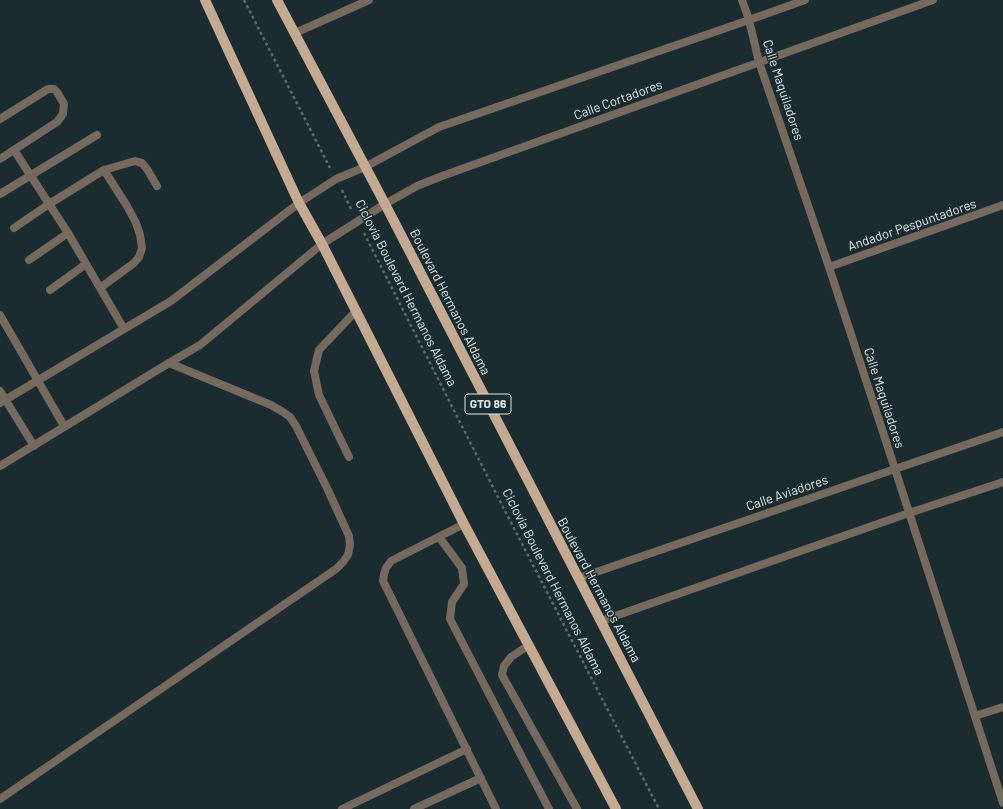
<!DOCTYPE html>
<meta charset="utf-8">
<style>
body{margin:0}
canvas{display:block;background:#1a2c2f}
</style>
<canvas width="1003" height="809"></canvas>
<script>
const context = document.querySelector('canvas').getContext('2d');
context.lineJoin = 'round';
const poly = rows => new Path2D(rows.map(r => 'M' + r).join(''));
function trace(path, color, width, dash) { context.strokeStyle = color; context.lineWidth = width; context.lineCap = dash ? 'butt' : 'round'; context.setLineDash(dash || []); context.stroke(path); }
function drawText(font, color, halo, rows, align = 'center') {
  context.font = font + ' Barlow,sans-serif'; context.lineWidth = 3; context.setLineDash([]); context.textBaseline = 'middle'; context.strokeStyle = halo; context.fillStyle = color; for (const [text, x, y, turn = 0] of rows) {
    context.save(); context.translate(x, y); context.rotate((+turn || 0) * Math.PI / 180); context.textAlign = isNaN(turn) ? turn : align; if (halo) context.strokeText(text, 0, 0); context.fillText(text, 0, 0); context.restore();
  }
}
const path = poly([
 [244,0,330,168],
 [342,190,352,211],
 [364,233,503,507,659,809]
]);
const service = poly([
 [742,0,749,20,759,62,829,267,895,469,1003,803],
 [295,33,369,0],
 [0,119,48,89,54,89,57,92,64,104,63,114,57,122,0,159],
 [14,150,68,233,124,329],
 [104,170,135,161,138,162,142,163,147,169,157,186],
 [0,194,97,135],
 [14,228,49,204,104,170,127,206,136,223,140,235,142,248,139,257,134,263,100,288],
 [29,260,68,233],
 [829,267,1003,205],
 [50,290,86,264],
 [0,315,64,426],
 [0,391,34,446],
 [0,403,171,301,299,203,336,179,365,167,439,127,749,20,805,0],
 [349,457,319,395,314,371,319,350,356,311],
 [0,466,169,363,200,345,322,244,385,204,417,186,442,176,933,0],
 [464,524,391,561,386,568,384,574,383,581,496,809],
 [439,537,462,568,464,584,452,602,450,619,549,809],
 [579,578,895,469,1003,432],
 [601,621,909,513,1003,482],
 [529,645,511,657,504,666,502,675,577,809],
 [975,716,1003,707],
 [0,799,336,569,343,562,348,555,350,545,349,536,327,488,296,426,290,417,283,412,271,405,169,363],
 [342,809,467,749],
 [414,809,481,778]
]);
const primary = poly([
 [205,0,299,203,322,244,464,524,616,809],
 [277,0,385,204,698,809]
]);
const shields = [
 [488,404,46]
];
const shieldNames = [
 ["GTO 86",488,404]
];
const streetNames = [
 ["Calle Maquiladores",783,90,72],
 ["Calle Cortadores",618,100,-20],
 ["Andador Pespuntadores",912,225,-19],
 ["Ciclovía Boulevard Hermanos Aldama",406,293,63],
 ["Boulevard Hermanos Aldama",450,302,63],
 ["Calle Maquiladores",884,398,72],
 ["Calle Aviadores",787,493,-19],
 ["Ciclovía Boulevard Hermanos Aldama",553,582,63],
 ["Boulevard Hermanos Aldama",599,590,62]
];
trace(path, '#5b6a6d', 2.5, [3, 3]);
trace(service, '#76695d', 8);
trace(primary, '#c4aa90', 10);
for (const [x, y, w] of shields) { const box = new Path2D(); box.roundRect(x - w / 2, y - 10, w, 20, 3); context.fillStyle = '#1a2c2f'; context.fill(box); trace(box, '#dde7ea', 1); }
drawText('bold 12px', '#dde7ea', null, shieldNames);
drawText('13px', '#dde7ea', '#1a2c2f', streetNames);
</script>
